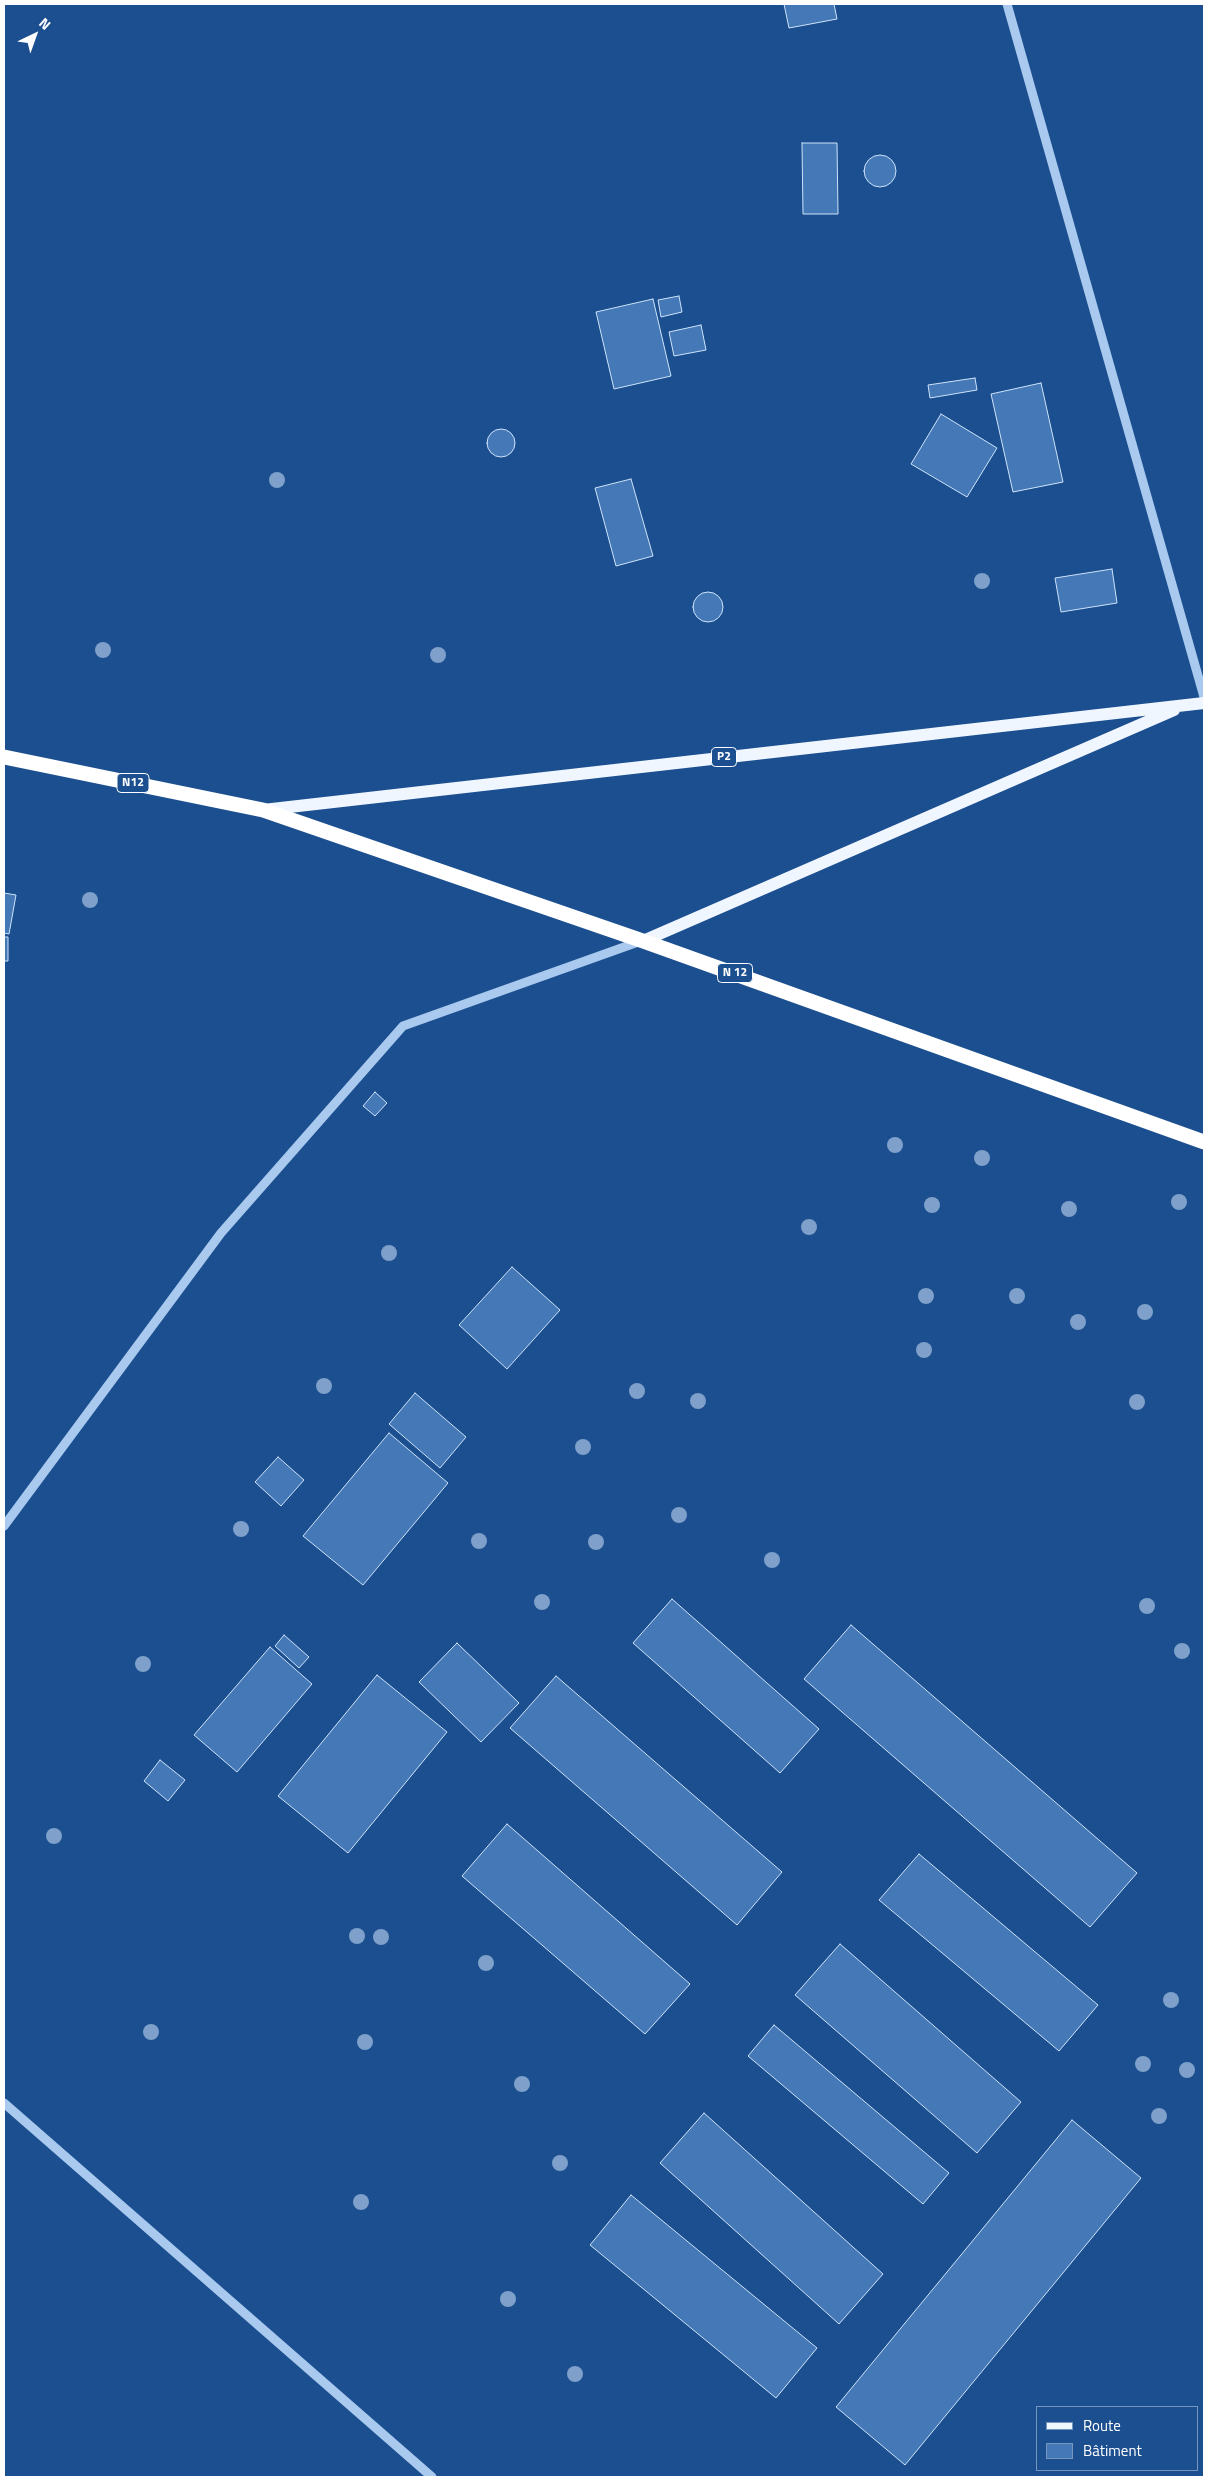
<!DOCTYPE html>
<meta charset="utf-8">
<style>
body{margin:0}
#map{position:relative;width:1208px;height:2481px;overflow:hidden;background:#1b4f8f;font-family:"Titillium Web",sans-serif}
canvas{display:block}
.frame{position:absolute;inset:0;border:5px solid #fff;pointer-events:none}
.legend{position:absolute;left:1036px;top:2406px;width:162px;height:65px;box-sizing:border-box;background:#1b4f8f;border:1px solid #7695bc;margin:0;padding:6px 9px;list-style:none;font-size:15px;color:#fff}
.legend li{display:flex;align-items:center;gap:10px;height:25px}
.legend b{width:25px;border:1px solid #7695bc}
.north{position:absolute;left:10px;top:10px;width:50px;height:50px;-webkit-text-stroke:4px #1b4f8f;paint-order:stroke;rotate:42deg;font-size:14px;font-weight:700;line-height:20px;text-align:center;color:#fff}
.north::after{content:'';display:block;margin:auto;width:18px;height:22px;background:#fff;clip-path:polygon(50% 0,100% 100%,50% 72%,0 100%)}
</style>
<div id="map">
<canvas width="1208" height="2481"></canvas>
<div class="frame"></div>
<ul class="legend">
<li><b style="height:6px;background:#f0f6ff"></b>Route</li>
<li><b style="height:14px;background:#4478b7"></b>Bâtiment</li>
</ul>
<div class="north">N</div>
</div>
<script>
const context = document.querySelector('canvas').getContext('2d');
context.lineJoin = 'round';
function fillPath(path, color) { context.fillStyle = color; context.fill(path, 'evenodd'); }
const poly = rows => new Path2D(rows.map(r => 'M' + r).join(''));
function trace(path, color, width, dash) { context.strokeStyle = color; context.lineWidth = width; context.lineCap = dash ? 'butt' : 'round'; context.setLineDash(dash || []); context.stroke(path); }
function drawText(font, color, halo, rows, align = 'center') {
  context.font = font + ' "Titillium Web",sans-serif'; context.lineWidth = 4.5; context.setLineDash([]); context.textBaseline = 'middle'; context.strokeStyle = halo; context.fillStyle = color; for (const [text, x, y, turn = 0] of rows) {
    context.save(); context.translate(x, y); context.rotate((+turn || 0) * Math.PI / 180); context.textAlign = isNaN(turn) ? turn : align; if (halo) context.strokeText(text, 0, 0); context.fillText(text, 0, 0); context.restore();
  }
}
const building = poly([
 [784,4,834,4,837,19,789,28,784,4],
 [802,143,837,143,838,214,803,214,802,143],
 '864 171a16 16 0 1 1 32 0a16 16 0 1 1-32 0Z',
 [679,296,682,312,661,317,658,300,679,296],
 [653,299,671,376,614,389,596,312,653,299],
 [701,325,706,350,674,356,669,332,701,325],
 [975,378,977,390,930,398,928,385,975,378],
 [1041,383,1063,482,1013,492,991,394,1041,383],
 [941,414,997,448,967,497,911,464,941,414],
 '487 443a14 14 0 1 1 28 0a14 14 0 1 1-28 0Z',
 [631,479,653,556,616,566,595,488,631,479],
 [1112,569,1117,603,1061,612,1055,578,1112,569],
 '693 607a15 15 0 1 1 30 0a15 15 0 1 1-30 0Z',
 [4,893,16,895,9,934,4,933,4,893],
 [4,937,8,937,8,961,4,961,4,937],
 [375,1092,387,1103,375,1116,363,1106,375,1092],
 [512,1267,560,1310,507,1369,459,1325,512,1267],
 [415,1393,466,1437,440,1468,389,1424,415,1393],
 [389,1433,448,1483,363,1585,303,1536,389,1433],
 [278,1457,304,1480,281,1506,255,1482,278,1457],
 [672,1599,819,1729,780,1773,633,1643,672,1599],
 [851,1625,1137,1873,1090,1927,804,1679,851,1625],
 [284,1635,309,1657,299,1668,275,1646,284,1635],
 [457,1643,519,1703,481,1742,419,1682,457,1643],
 [270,1647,312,1684,237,1772,194,1735,270,1647],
 [377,1675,447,1732,348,1853,278,1796,377,1675],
 [556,1676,782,1872,737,1925,510,1728,556,1676],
 [160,1760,185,1780,168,1801,144,1781,160,1760],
 [507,1824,690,1984,645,2034,462,1876,507,1824],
 [919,1854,1098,2005,1059,2051,879,1900,919,1854],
 [840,1944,1021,2102,977,2153,795,1995,840,1944],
 [774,2025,949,2173,923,2204,748,2056,774,2025],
 [704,2113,883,2274,839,2324,660,2163,704,2113],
 [1072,2120,1141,2178,905,2465,836,2407,1072,2120],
 [631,2195,817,2348,776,2398,590,2245,631,2195]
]);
const minor = poly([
 [1007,4,1204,697],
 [4,1526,221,1233,403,1026,641,941],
 [4,2103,432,2477]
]);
const major = poly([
 [263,810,1204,703],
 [643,941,1174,710]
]);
const highway = poly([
 [4,757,263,810,643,941,1204,1142]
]);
const trees = [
 [277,480],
 [982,581],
 [103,650],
 [438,655],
 [90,900],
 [895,1145],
 [982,1158],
 [1179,1202],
 [932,1205],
 [1069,1209],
 [809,1227],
 [389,1253],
 [926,1296],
 [1017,1296],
 [1145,1312],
 [1078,1322],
 [924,1350],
 [324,1386],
 [637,1391],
 [698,1401],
 [1137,1402],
 [583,1447],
 [679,1515],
 [241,1529],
 [479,1541],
 [596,1542],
 [772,1560],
 [542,1602],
 [1147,1606],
 [1182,1651],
 [143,1664],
 [54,1836],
 [357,1936],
 [381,1937],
 [486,1963],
 [1171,2000],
 [151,2032],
 [365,2042],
 [1143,2064],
 [1187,2070],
 [522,2084],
 [1159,2116],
 [560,2163],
 [361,2202],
 [508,2299],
 [575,2374]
];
const shields = [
 [724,757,25],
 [133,783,32],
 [735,973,35]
];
const shieldNames = [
 ["P2",724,757],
 ["N12",133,783],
 ["N 12",735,973]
];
fillPath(building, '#4478b7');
trace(building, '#cfe3fa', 1);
trace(minor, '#a9c9ee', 9);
trace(major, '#f0f6ff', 12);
trace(highway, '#fff', 15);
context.fillStyle = '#7ea0ca';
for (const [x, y] of trees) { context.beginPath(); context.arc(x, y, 8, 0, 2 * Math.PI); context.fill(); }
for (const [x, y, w] of shields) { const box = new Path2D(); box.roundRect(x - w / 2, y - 9.5, w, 19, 4); context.fillStyle = '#1b4f8f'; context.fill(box); trace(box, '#fff', 1); }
drawText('bold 12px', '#fff', null, shieldNames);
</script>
